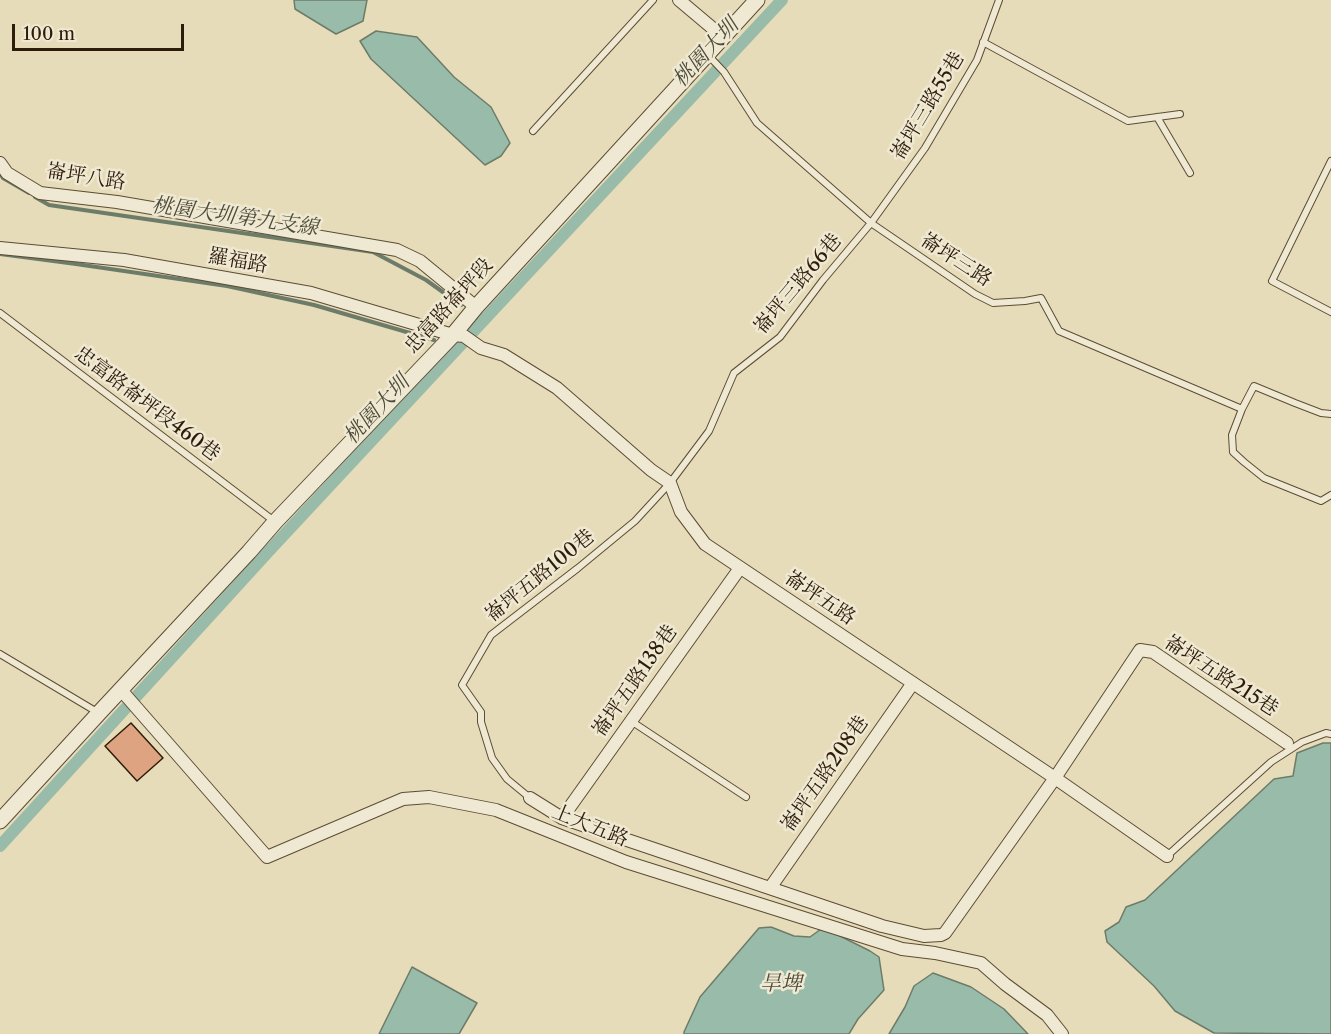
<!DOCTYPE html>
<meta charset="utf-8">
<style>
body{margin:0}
#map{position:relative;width:1331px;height:1034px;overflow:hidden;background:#e7dcb9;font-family:"Libre Caslon Text",serif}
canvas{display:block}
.scale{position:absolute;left:12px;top:24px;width:172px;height:27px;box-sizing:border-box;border:3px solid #2d1c09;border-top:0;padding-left:8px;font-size:18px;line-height:21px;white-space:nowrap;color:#2d1c09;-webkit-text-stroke:4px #efe8d2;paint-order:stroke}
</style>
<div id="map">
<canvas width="1331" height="1034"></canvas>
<div class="scale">100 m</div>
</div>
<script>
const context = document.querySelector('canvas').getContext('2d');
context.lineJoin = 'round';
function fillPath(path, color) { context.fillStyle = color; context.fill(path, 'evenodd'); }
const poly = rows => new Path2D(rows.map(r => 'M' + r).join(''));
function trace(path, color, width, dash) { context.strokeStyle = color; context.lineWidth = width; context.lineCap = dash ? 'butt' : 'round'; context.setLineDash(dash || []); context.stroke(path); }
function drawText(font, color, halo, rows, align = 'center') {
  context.font = font + ' "Libre Caslon Text","Noto Serif TC",serif'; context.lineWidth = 5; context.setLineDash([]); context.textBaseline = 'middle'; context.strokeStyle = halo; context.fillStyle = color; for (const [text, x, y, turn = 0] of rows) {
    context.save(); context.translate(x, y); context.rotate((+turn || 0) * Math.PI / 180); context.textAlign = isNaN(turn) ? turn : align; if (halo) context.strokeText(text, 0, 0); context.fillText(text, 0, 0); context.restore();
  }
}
const water = poly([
 [294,0,367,0,363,21,336,34,295,9,294,0],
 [376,31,417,37,454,77,491,107,510,143,501,156,485,165,371,59,360,41,376,31],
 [1323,743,1331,743,1331,1034,1214,1033,1175,1011,1154,986,1107,942,1105,931,1119,922,1126,907,1145,900,1274,779,1293,776,1297,753,1323,743],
 [771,927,794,936,810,937,821,929,832,932,870,951,879,957,884,990,858,1019,849,1034,684,1034,684,1032,700,997,759,928,771,927],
 [412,967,477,1003,459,1034,379,1034,412,967],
 [933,973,971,987,1004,1009,1028,1034,889,1034,905,1007,914,986,933,973]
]);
const stream = poly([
 [0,173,3,178,29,193],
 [35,197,49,205,373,252,426,280,461,305],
 [0,254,76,264,227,286,314,305,434,340],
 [478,320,482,323],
 [454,346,460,347]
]);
const canal = poly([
 [0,846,268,552,782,0]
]);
const building = poly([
 [131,723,163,758,137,781,105,746,131,723]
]);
const service = poly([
 [983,42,1128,121,1180,114],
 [707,54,724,72,757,123,871,223,975,294,993,303,1025,301,1041,298,1059,331,1242,409,1254,386,1295,403,1321,413,1331,414],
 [1157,117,1190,173],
 [533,131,653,0],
 [1331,161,1272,281,1331,312],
 [0,313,274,521],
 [1242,409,1232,435,1233,452,1244,462,1264,478,1321,501,1331,495],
 [0,654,97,712],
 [631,721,746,797],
 [530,798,507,779,492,758,481,722,481,712,462,685,491,635,578,568,635,521,670,483,709,431,734,373,780,337,823,280,871,223,925,148,977,60,999,0],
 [1167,856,1271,762,1302,742,1326,733,1331,734]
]);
const minor = poly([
 [679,0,723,37],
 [0,163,7,173,40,193,117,202,397,250,420,261,476,307],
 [0,248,124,260,311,293,453,335,464,336,481,348,504,355,557,388,651,470,670,483,681,512,705,544,1055,778,1167,856],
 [121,690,267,857,403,799,429,797,496,810,626,862,902,949,935,953,981,963,1005,984,1047,1015,1062,1034],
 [530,798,562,818,882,926,924,936,941,935,945,933,1055,778,1140,650,1153,652,1287,743],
 [562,818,740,568],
 [770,888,913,683]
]);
const tertiary = poly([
 [0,821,99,713,249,552,275,522,453,335,476,307,757,0]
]);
const streetNames = [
 ["崙坪三路55巷",928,106,-59],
 ["崙坪八路",86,177,9],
 ["崙坪三路",956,260,33],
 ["羅福路",238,261,10],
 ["崙坪三路66巷",798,284,-50],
 ["忠富路崙坪段",449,306,-48],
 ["忠富路崙坪段460巷",147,404,37],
 ["崙坪五路100巷",540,576,-39],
 ["崙坪五路",820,598,34],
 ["崙坪五路215巷",1221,676,33],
 ["崙坪五路138巷",635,681,-55],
 ["崙坪五路208巷",825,774,-55],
 ["上大五路",590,826,22]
];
const waterNames = [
 ["桃園大圳",706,53,-47],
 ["桃園大圳第九支線",235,217,8],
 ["桃園大圳",377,410,-47],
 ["旱埤",781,984]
];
fillPath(water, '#98bca9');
trace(water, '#6d7c69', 1.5);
trace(stream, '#6d7c69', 4);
trace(canal, '#98bca9', 12);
fillPath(building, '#dea482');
trace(building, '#2d1c09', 1.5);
trace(service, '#5c4c35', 8);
trace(minor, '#5c4c35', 14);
trace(tertiary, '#5c4c35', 17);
trace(service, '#efe8d2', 6);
trace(minor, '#efe8d2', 12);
trace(tertiary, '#efe8d2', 15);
drawText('20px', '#2d1c09', '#efe8d2', streetNames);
drawText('italic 21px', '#4d4c39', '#efe8d2', waterNames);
</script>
